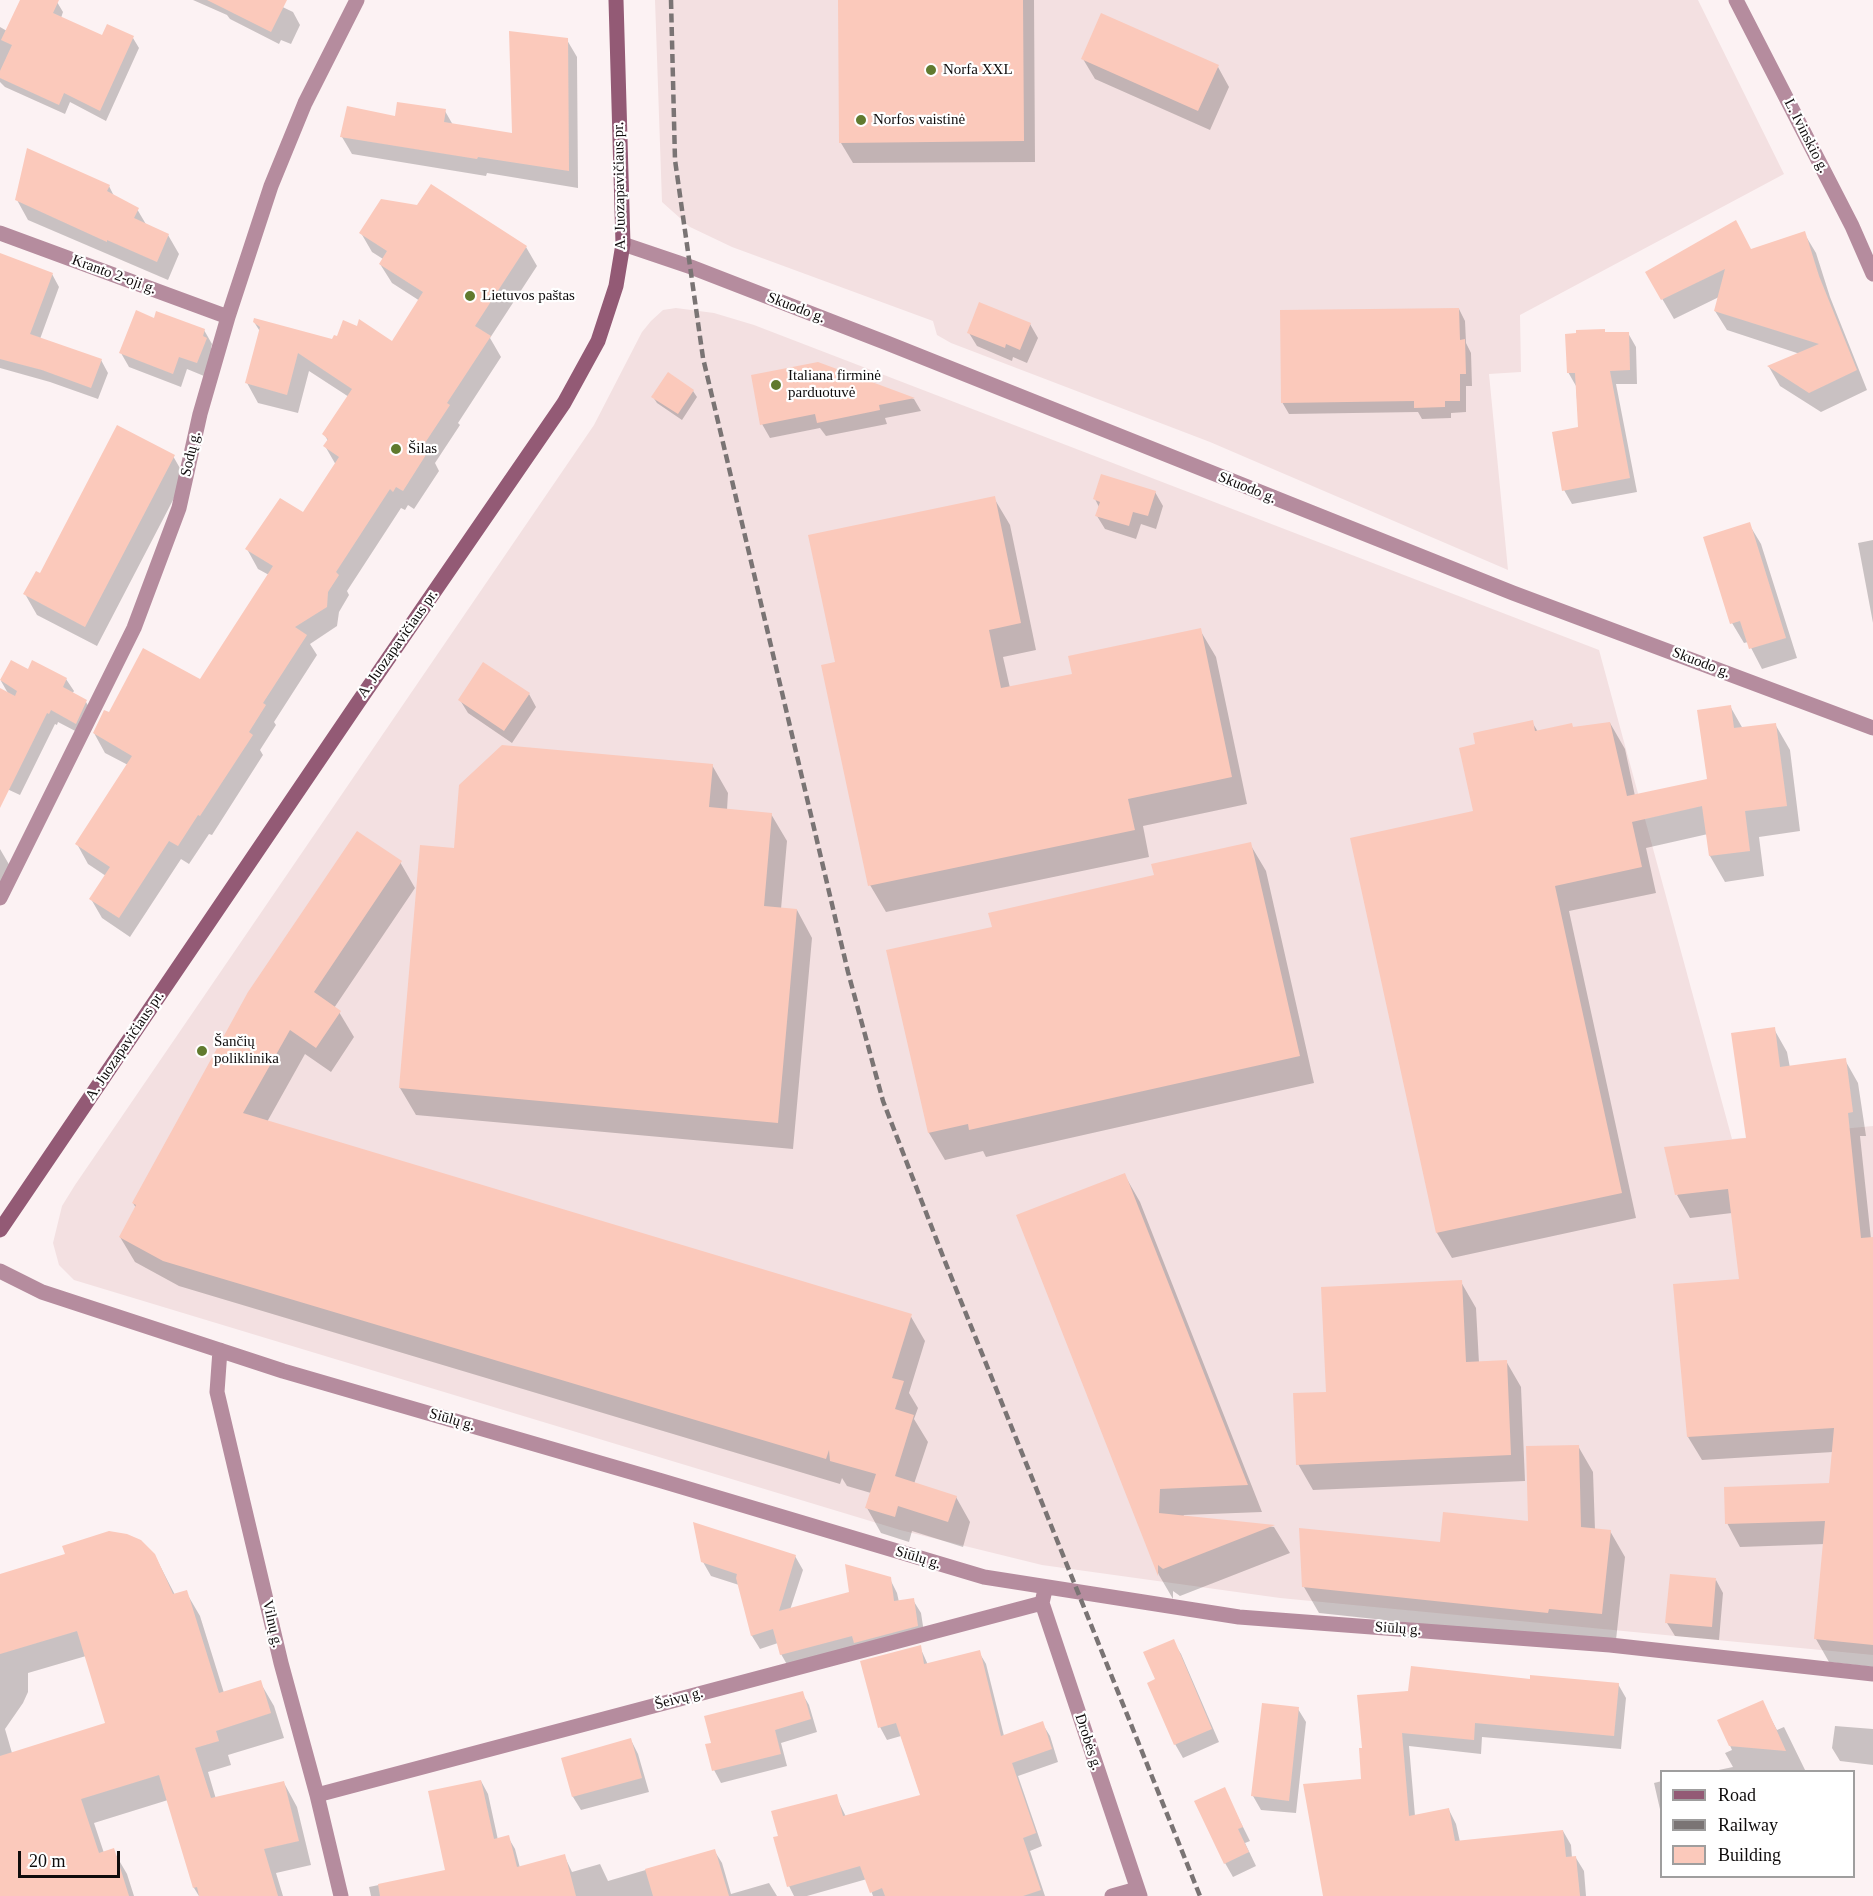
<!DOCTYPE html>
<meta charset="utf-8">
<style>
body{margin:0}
#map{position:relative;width:1873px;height:1896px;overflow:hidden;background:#fcf2f3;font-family:"Times New Roman",serif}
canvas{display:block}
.legend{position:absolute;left:1660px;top:1770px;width:195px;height:108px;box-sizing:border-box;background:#fff;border:2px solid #9f9e9e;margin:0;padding:8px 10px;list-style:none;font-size:18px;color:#0f0c0c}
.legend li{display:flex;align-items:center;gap:12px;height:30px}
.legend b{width:30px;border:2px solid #9f9e9e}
.scale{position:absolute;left:18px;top:1851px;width:102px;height:27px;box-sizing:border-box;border:3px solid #0f0c0c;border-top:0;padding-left:8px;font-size:18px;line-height:21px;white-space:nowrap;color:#0f0c0c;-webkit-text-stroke:4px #fff;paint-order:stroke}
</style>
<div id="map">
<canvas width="1873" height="1896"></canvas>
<ul class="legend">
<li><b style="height:8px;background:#935a75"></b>Road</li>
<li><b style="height:8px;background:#7a7474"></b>Railway</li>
<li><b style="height:16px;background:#fbc9bb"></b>Building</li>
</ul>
<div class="scale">20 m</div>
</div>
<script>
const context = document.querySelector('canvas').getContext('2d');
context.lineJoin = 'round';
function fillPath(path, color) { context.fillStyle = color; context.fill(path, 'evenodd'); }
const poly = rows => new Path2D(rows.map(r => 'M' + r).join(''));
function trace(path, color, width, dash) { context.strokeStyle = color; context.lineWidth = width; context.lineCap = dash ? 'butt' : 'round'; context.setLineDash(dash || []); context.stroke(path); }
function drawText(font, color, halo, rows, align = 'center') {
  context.font = font + ' "Times New Roman",serif'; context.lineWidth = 4.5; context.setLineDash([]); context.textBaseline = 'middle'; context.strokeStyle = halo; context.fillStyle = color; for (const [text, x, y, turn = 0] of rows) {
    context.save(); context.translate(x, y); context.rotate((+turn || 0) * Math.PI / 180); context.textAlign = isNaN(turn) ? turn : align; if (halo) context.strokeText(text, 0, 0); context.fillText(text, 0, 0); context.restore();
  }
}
const built = poly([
 [655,0,1698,0,1784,174,1520,315,1521,372,1489,374,1508,570,1210,442,951,343,937,335,933,321,732,247,690,227,662,202],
 [676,308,714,313,754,325,1599,650,1732,1139,1873,1126,1873,1655,1280,1598,1042,1565,900,1530,74,1280,59,1265,53,1243,62,1206,75,1185,594,425,642,332,651,321,663,310]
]);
const shadow = poly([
 [29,0,54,0,57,2,63,12,61,18,103,37,133,38,139,48,106,121,70,102,65,114,5,87,0,82,0,27,7,31],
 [193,0,268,0,293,12,300,25,291,44,281,40,279,44,230,19,227,15],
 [839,0,1034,0,1035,162,853,163,841,143],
 [567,40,577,57,578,188,487,173,486,176,352,154,342,137,396,118,445,111,453,125,513,135],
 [1083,59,1218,67,1229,87,1210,130,1095,79],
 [109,186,114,196,137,209,147,226,168,235,179,254,168,280,28,220,17,200],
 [361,233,526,247,537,266,490,338,501,357,458,423,460,425,435,463,439,471,414,509,408,505,405,510,401,508,347,591,349,595,339,612,337,626,310,644,317,655,274,722,276,725,260,750,263,755,212,835,209,834,189,864,181,859,130,937,102,918,91,899,106,876,88,864,77,844,128,765,105,753,94,733,109,714,200,681,269,575,258,569,247,549,303,514,336,465,325,446,328,441,324,434,349,397,309,371,298,413,258,403,247,383,261,333,254,322,333,340,392,343,420,301,392,283,380,264,383,259,372,252],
 [1804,233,1816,253,1830,297,1867,390,1821,412,1780,386,1769,367,1800,354,1727,330,1715,311,1719,297,1674,319,1647,273,1751,251],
 [0,255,52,274,59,287,40,339,101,360,108,373,98,399,50,382,0,368],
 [1459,309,1465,321,1466,343,1471,353,1472,386,1466,386,1466,412,1451,413,1451,418,1422,419,1418,412,1289,414,1282,402],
 [155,319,204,330,212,344,211,348,213,353,204,376,187,369,181,387,129,367,121,353],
 [1030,324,1038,338,1027,363,1013,357,1012,361,977,346,969,333],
 [1628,333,1636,347,1637,384,1616,384,1637,492,1572,504,1564,490,1579,428,1576,386,1568,372],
 [818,364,914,399,921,411,885,418,887,424,826,436,820,428,770,438,762,424],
 [693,391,697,397,682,420,657,403,653,397],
 [173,456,185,477,97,646,37,615,25,594,41,575],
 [1155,492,1163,506,1156,529,1141,524,1136,539,1105,529,1097,516,1099,507,1095,499],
 [994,498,1010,525,1036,650,1003,657,1010,688,1073,675,1200,630,1216,657,1247,804,1143,826,1149,857,886,912,870,885,837,663],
 [1749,524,1761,544,1797,658,1762,669,1748,642,1744,643,1732,623],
 [1873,540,1873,623,1858,543],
 [12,662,29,671,66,679,74,691,72,694,86,702,93,714,83,735,58,722,57,725,55,724,20,795,7,789,0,799,0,700,9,695,1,681],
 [529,694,536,707,512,743,468,713,460,700],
 [1730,706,1743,729,1775,724,1790,750,1800,831,1759,837,1764,876,1725,882,1710,856,1708,834,1646,848,1656,893,1569,911,1636,1218,1452,1258,1437,1233,1475,812,1477,745,1532,722,1538,732,1610,723,1625,749,1635,796,1708,780],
 [712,765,728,793,727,810,771,814,787,841,781,909,797,910,812,938,793,1149,416,1115,400,1088,455,850],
 [1250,844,1266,871,1314,1083,986,1157,983,1151,945,1160,929,1133,888,952,993,928,1156,876],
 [0,849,14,873,0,900],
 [400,862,415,888,334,1008,339,1012,354,1037,331,1072,305,1054,267,1122,910,1315,925,1341,909,1393,918,1408,914,1419,928,1442,914,1484,956,1497,970,1522,963,1547,912,1531,909,1542,881,1533,867,1508,871,1493,847,1486,842,1478,840,1484,179,1286,135,1262,120,1237,136,1208,133,1203],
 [1774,1029,1787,1052,1790,1068,1845,1060,1858,1083,1866,1136,1860,1136,1871,1239,1873,1239,1873,1667,1829,1662,1816,1639,1825,1544,1740,1547,1727,1523,1830,1485,1833,1452,1702,1460,1688,1437,1741,1280,1732,1213,1690,1218,1677,1195,1748,1139],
 [1124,1174,1140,1202,1262,1512,1184,1515,1183,1517,1274,1527,1290,1553,1180,1596,1173,1591,1173,1599,1159,1575,1018,1216],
 [1461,1282,1476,1308,1479,1363,1506,1361,1521,1387,1525,1481,1313,1490,1298,1464,1327,1393],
 [1578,1446,1593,1472,1595,1530,1610,1531,1625,1557,1616,1640,1562,1639,1319,1613,1304,1587,1441,1544,1530,1523],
 [154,1554,175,1595,186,1592,200,1616,224,1693,260,1682,274,1706,284,1738,228,1755,231,1765,208,1772,216,1799,284,1783,297,1807,311,1865,276,1873,283,1896,199,1896,194,1888,168,1800,94,1823,104,1853,113,1850,127,1874,134,1896,0,1896,0,1576],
 [86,1656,107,1724,12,1753,5,1729,23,1703,28,1692,28,1673],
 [795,1556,803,1570,790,1610,850,1593,890,1579,897,1593,899,1602,913,1600,921,1613,925,1639,789,1668,781,1654,778,1643,760,1649,752,1636,739,1585,711,1576,703,1562],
 [1716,1580,1723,1593,1719,1640,1675,1636,1667,1623],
 [1173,1641,1181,1654,1219,1742,1183,1758,1175,1744,1157,1680],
 [920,1647,928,1665,979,1652,986,1664,1004,1736,1042,1723,1050,1736,1058,1762,1018,1776,1042,1846,1030,1851,1045,1896,873,1896,867,1879,807,1896,794,1896,789,1886,836,1796,846,1817,922,1796,901,1736,887,1740,880,1727],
 [1531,1681,1618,1684,1626,1698,1621,1749,1482,1737,1481,1754,1409,1746,1415,1816,1449,1810,1456,1824,1460,1842,1563,1831,1571,1845,1572,1858,1576,1858,1584,1871,1586,1896,1325,1896,1363,1781,1363,1749,1358,1696],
 [802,1693,809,1705,817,1732,781,1743,787,1766,721,1783,714,1770],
 [1762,1702,1777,1730,1784,1727,1806,1772,1709,1772,1733,1767,1725,1753,1732,1750,1719,1721],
 [1298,1709,1306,1722,1296,1813,1261,1810,1253,1796],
 [1835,1726,1873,1729,1873,1765,1840,1761,1832,1748],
 [631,1740,638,1754,649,1792,581,1810,573,1797,563,1759],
 [481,1781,488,1794,498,1840,508,1837,515,1849,520,1868,564,1855,572,1872,600,1864,608,1881,714,1850,722,1863,731,1894,769,1883,777,1896,371,1896,369,1887,447,1871],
 [1662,1781,1662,1818,1654,1783],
 [1224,1789,1250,1841,1245,1843,1256,1866,1233,1877,1225,1863]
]);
const building = poly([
 [20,0,59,0,53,13,102,35,107,24,134,36,100,111,64,93,59,105,0,78,0,71,12,45,1,40],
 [207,0,287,0,271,32],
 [838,0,1023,0,1024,141,839,143],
 [1101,13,1219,65,1198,111,1081,59],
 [509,31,568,38,569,171,478,157,477,159,340,137,347,106,395,116,397,102,446,109,444,122,512,133],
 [27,148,110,185,107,191,139,208,134,218,169,234,157,262,107,240,107,242,15,200],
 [431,184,527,246,475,326,491,336,447,403,450,405,423,446,429,450,403,491,396,487,393,492,390,489,336,572,339,575,328,592,327,607,295,627,307,635,263,703,266,705,249,732,253,735,200,816,198,815,178,846,169,841,119,918,89,899,110,867,75,844,132,756,93,733,104,710,109,712,143,648,200,679,273,566,245,549,280,498,303,512,339,457,323,446,328,439,322,434,352,389,298,353,287,395,245,383,260,327,253,322,254,318,332,339,334,335,337,336,343,320,357,326,359,319,392,341,423,292,379,264,387,251,359,233,381,199,417,205],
 [1736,220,1751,249,1805,231,1819,276,1857,370,1809,393,1767,366,1819,344,1714,311,1725,269,1661,300,1645,272],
 [0,253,53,273,30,334,102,359,91,388,42,370,0,359],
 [979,302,1031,323,1020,350,1006,344,1005,348,967,333],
 [1459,308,1460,340,1465,339,1466,374,1460,374,1460,401,1445,401,1445,407,1414,408,1414,401,1281,403,1280,310],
 [136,310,154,318,156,311,205,329,203,336,207,338,197,363,179,357,173,374,119,353],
 [1605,329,1605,332,1629,332,1630,370,1610,371,1630,478,1562,491,1552,432,1578,427,1575,373,1567,373,1565,334,1576,333,1576,330],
 [818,362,915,398,879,405,880,410,817,423,815,414,760,425,751,375],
 [668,372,694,390,678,414,651,397],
 [117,425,175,455,85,627,23,594,36,571,40,573],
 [1101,474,1156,491,1148,516,1133,512,1129,526,1095,516,1100,502,1093,499],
 [995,496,1021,623,989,630,1001,688,1072,674,1068,656,1201,628,1232,777,1128,799,1135,830,868,886,821,665,835,662,808,535],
 [1750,522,1786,638,1749,649,1740,621,1730,624,1703,537],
 [11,660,28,669,32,660,67,678,63,687,87,700,76,724,51,710,49,714,47,713,0,808,0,688,15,696,17,691,0,680],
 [483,662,530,693,504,731,458,700],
 [1731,705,1734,728,1776,723,1787,806,1745,811,1750,851,1709,856,1702,806,1632,822,1642,867,1555,886,1622,1193,1436,1233,1350,838,1473,811,1459,748,1475,744,1473,733,1533,720,1535,731,1572,723,1573,727,1610,722,1627,796,1707,779,1697,710],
 [502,745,713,764,709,807,772,813,764,906,797,909,778,1123,399,1088,420,845,454,848,459,785],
 [357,831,402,861,314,992,341,1011,316,1048,290,1030,243,1113,912,1314,892,1378,904,1381,895,1409,914,1415,895,1476,957,1496,948,1522,898,1506,895,1517,865,1508,876,1474,830,1461,829,1450,826,1459,163,1261,119,1237,136,1205,132,1203,248,992],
 [1251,842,1300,1056,969,1130,968,1124,928,1133,886,950,992,927,988,913,1154,875,1151,864],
 [1775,1027,1780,1067,1846,1058,1853,1112,1848,1113,1861,1238,1873,1237,1873,1645,1814,1639,1825,1521,1725,1524,1724,1487,1829,1483,1834,1428,1687,1437,1673,1284,1739,1279,1728,1189,1675,1195,1664,1147,1746,1138,1731,1033],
 [1125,1173,1248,1485,1160,1489,1159,1513,1275,1525,1163,1569,1158,1565,1158,1576,1016,1215],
 [1462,1280,1466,1362,1507,1360,1511,1455,1296,1465,1293,1393,1326,1392,1321,1287],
 [1579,1445,1581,1527,1611,1530,1602,1614,1549,1609,1548,1613,1302,1587,1299,1528,1440,1542,1443,1512,1528,1521,1526,1446],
 [693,1522,796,1555,779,1611,849,1592,845,1564,891,1577,894,1601,914,1598,918,1626,854,1643,852,1636,780,1655,773,1629,751,1636,736,1578,737,1574,701,1562],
 [109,1531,127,1534,141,1540,155,1554,173,1594,187,1590,219,1693,261,1680,271,1713,216,1731,219,1741,195,1748,211,1798,284,1781,299,1841,264,1849,278,1896,199,1896,197,1887,193,1888,159,1775,81,1799,99,1853,114,1848,129,1896,0,1896,0,1756,105,1723,77,1631,0,1654,0,1574,65,1554,62,1546],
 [1670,1574,1716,1578,1712,1627,1665,1623],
 [1174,1639,1212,1729,1174,1745,1147,1683,1155,1679,1143,1652],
 [921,1645,924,1664,980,1650,1001,1736,1043,1721,1052,1749,1012,1763,1036,1833,1023,1838,1041,1890,1023,1896,885,1896,882,1888,870,1893,860,1866,787,1887,773,1837,778,1836,771,1811,837,1794,843,1816,920,1795,896,1723,878,1728,860,1661],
 [1411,1666,1530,1679,1530,1675,1619,1683,1614,1736,1475,1723,1474,1740,1402,1733,1409,1816,1449,1808,1455,1841,1563,1830,1566,1857,1576,1856,1580,1896,1323,1896,1303,1784,1361,1779,1359,1748,1362,1748,1357,1695,1408,1691],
 [803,1691,811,1719,775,1730,781,1754,712,1771,705,1744,711,1743,704,1716],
 [1763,1700,1786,1751,1729,1746,1717,1720],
 [1262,1703,1299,1707,1289,1801,1251,1796],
 [631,1738,642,1778,572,1797,561,1758],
 [481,1780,494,1839,509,1835,517,1867,565,1854,576,1896,380,1896,378,1884,445,1870,428,1791],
 [1225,1787,1243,1827,1238,1829,1249,1852,1224,1864,1194,1801],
 [715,1849,729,1896,653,1896,645,1869]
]);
const minor = poly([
 [1736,0,1852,226,1873,274],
 [0,233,228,317],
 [623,244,691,267,887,343,1513,593,1873,728],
 [0,898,134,628,179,508,200,414,228,317,271,186,305,103,357,0],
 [0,1271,42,1292,283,1371,662,1481,984,1577,1239,1617,1610,1645,1873,1674],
 [220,1350,217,1392,281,1663,317,1795,341,1896],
 [1044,1594,1042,1603,1140,1896],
 [317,1795,1042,1603],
 [1112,1896,1137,1889]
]);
const secondary = poly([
 [0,1230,357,704,564,403,598,341,616,286,623,244,616,0]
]);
const rail = poly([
 [671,0,675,160,703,358,848,972,883,1101,944,1259,1200,1896]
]);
const markers = [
 [931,70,6,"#607a2e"],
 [861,120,6,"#607a2e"],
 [470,296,6,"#607a2e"],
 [776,385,6,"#607a2e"],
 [396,449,6,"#607a2e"],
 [202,1051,6,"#607a2e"]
];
const poiNames = [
 ["Norfa XXL",943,70],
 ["Norfos vaistinė",873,120],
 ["Lietuvos paštas",482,296],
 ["Italiana firminė",788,376],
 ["parduotuvė",788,393],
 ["Šilas",408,449],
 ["Šančių",214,1042],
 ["poliklinika",214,1059]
];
const streetNames = [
 ["L. Ivinskio g.",1806,136,63],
 ["A. Juozapavičiaus pr.",620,186,-91],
 ["Kranto 2-oji g.",114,275,20],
 ["Skuodo g.",796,308,21],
 ["Sodų g.",191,454,-77],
 ["Skuodo g.",1247,488,22],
 ["A. Juozapavičiaus pr.",398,644,-55],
 ["Skuodo g.",1701,663,21],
 ["A. Juozapavičiaus pr.",125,1046,-56],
 ["Siūlų g.",452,1420,16],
 ["Siūlų g.",918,1558,17],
 ["Vilnų g.",272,1624,77],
 ["Siūlų g.",1398,1629,4],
 ["Šeivų g.",679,1699,-15],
 ["Drobės g.",1088,1742,72]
];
fillPath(built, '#f3e0e1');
fillPath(shadow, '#0003');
fillPath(building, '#fbc9bb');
trace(minor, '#b58c9e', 15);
trace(secondary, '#935a75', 15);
trace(rail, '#7a7474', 4.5, [9, 4.5]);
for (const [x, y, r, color] of markers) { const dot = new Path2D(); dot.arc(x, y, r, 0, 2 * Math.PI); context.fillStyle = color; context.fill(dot); trace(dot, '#fff', 2); }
drawText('15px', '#0f0c0c', '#fff', poiNames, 'left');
drawText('15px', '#0f0c0c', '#fff', streetNames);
</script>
